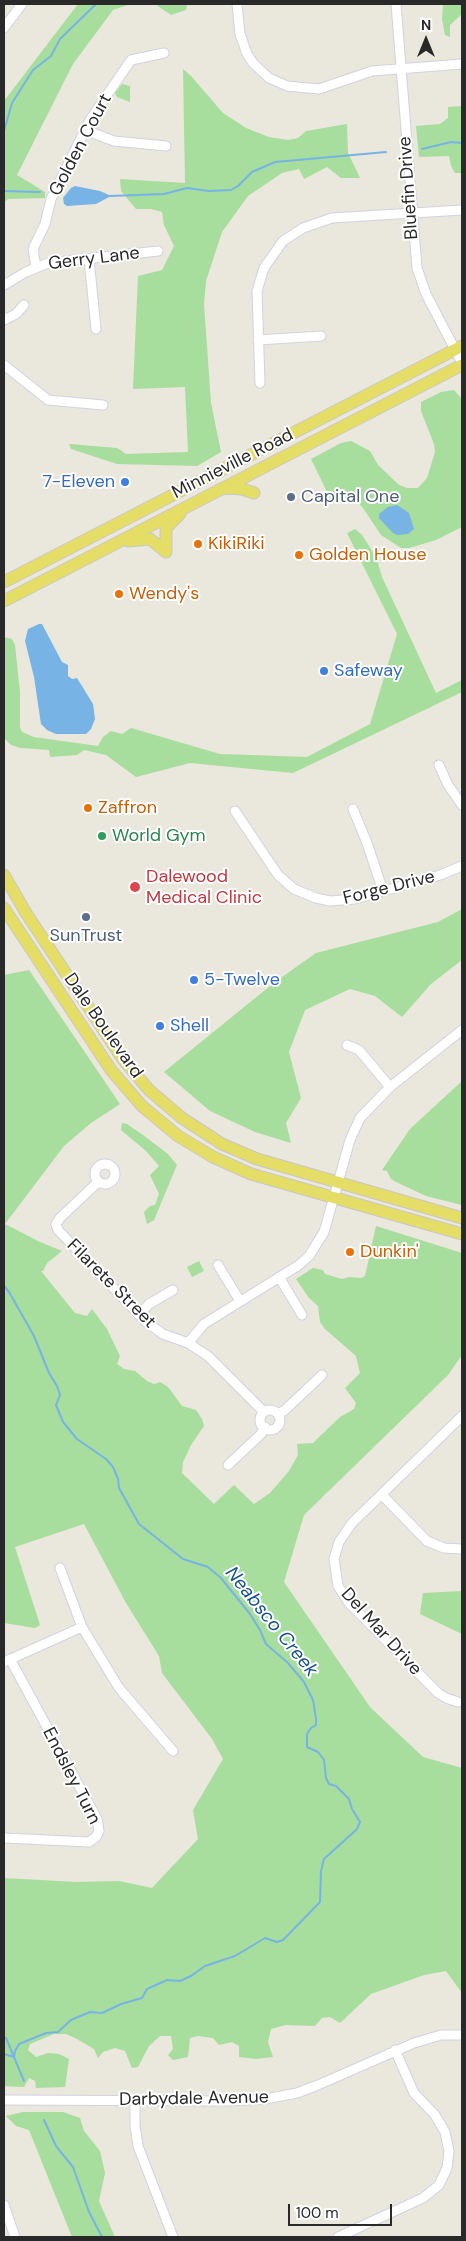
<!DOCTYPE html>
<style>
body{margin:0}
#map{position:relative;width:466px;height:2241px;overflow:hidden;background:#eae7dc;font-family:"DM Sans",sans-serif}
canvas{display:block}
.frame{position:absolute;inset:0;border:5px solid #292929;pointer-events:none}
.north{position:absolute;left:401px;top:15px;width:50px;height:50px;-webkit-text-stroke:4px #fff;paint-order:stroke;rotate:0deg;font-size:14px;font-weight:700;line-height:20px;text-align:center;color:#292929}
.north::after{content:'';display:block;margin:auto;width:18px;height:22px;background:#292929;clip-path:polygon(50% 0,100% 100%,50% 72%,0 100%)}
.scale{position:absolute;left:288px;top:2204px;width:104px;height:22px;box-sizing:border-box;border:2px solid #292929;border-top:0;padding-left:6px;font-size:15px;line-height:18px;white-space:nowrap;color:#292929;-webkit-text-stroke:4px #fff;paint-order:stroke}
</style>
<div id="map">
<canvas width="466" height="2241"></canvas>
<div class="frame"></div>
<div class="north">N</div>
<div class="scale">100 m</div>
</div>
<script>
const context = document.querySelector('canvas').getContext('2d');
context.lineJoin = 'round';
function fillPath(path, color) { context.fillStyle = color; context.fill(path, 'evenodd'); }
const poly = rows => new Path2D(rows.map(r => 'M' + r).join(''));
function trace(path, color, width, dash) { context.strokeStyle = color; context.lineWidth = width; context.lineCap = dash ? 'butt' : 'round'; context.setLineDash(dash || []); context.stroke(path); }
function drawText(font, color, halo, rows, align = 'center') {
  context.font = font + ' "DM Sans",sans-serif'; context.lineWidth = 4; context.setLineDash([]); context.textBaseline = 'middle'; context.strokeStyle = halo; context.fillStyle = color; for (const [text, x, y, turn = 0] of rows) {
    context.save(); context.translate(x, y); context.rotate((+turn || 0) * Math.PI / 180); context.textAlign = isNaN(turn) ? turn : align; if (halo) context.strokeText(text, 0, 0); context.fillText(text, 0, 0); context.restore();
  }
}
const green = poly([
 [78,4,131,4,113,10,73,64,17,175,45,192,45,198,8,199,4,202,4,101],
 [155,4,187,4,186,10,171,15],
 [443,4,462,4,462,14,450,25,450,37,445,35,442,19],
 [183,69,191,76,223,113,246,128,269,137,288,140,298,138,306,131,347,124,348,153,360,178,341,178,327,167,304,179,299,169,282,173,248,196,222,232,206,281,204,304,211,403,221,452,197,466,117,464,71,449,69,444,117,448,126,454,188,452,185,387,133,389,138,276,162,270,174,246,164,225,162,212,151,209,136,209,121,191,120,179,185,183],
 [122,84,130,86,130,102,117,97,115,93],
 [462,106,462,173,455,173,451,166,449,156,419,157,416,126,440,124,448,118,448,107],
 [454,390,462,399,462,527,436,540,409,548,401,548,381,535,363,508,356,500,342,497,331,500,311,459,341,443,351,441,370,451,378,465,399,485,407,488,418,488,427,478,435,452,434,444,421,411,421,402,441,392],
 [355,529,362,535,376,557,382,577,436,693,462,680,462,692,293,773,190,763,136,777,106,755,84,750,77,755,50,757,49,750,20,748,11,745,4,738,4,637,12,639,15,645,20,692,20,727,22,732,34,737,98,746,103,737,111,731,122,734,131,728,220,754,307,757,370,724,397,634,347,533],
 [462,909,462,960,431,984,402,1017,375,996,350,989,305,1010,289,1052,301,1098,286,1123,291,1143,255,1132,210,1111,164,1072,275,982,316,953,438,922],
 [29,970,120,1104,91,1123,64,1146,5,1224,40,1242,62,1251,47,1263,43,1271,41,1271,75,1313,87,1316,92,1309,107,1329,120,1356,117,1364,124,1369,135,1371,147,1381,154,1384,160,1382,168,1387,182,1406,196,1410,202,1419,204,1426,191,1445,183,1462,182,1473,214,1504,234,1485,254,1504,270,1493,289,1471,298,1455,297,1444,313,1443,340,1417,354,1409,356,1403,345,1388,360,1373,356,1356,325,1329,320,1322,318,1306,309,1298,296,1279,313,1268,323,1270,325,1274,342,1279,349,1277,361,1278,365,1276,376,1226,462,1253,462,1355,448,1375,304,1515,284,1582,370,1707,423,1757,462,1768,462,1993,446,1971,424,1975,371,1994,340,2023,330,2017,322,2018,315,2026,286,2025,271,2029,268,2042,273,2057,256,2059,239,2057,239,2046,232,2042,219,2045,213,2038,198,2036,190,2038,188,2057,173,2060,168,2055,173,2049,171,2036,160,2036,149,2046,138,2067,132,2068,125,2051,115,2048,103,2052,98,2058,94,2049,75,2038,66,2034,54,2034,30,2044,28,2050,36,2057,48,2053,59,2054,69,2059,65,2087,36,2088,35,2081,29,2078,24,2087,4,2086,4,1878,76,1882,119,1881,152,1888,198,1839,193,1810,223,1759,212,1739,162,1673,159,1656,126,1603,84,1524,15,1547,40,1625,35,1628,4,1623,4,975],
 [462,1081,462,1205,426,1196,396,1182,391,1179,387,1171,382,1170,410,1129],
 [122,1123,127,1124,143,1135,168,1154,177,1165,154,1220,147,1224,144,1212,150,1206,155,1205,159,1194,150,1175,159,1166,146,1151,121,1130],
 [199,1261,204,1271,192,1277,187,1267],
 [462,1591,462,1634,420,1614,423,1593],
 [23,2112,63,2112,80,2118,84,2131,100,2151,105,2173,99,2201,115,2237,72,2237,29,2130,16,2126,6,2116]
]);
const water = poly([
 [75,186,100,191,111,196,96,204,67,206,64,204,63,198,71,188],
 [397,505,409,513,414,529,408,534,397,535,393,533,379,518,379,514,388,507],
 [39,624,42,624,62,662,68,665,68,676,72,679,77,678,93,704,95,719,91,729,86,734,56,734,47,730,41,724,34,677,25,641,28,629]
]);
const stream = poly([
 [4,131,12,103,33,70,51,56,60,39,96,4],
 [422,149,451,142,462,143],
 [4,191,40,192],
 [110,196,164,194,187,188,209,191,231,190,238,186,252,172,275,162,386,152],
 [4,1286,9,1292,34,1336,49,1373,57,1386,60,1395,56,1405,63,1422,77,1439,106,1459,113,1467,118,1479,119,1488,139,1524,183,1559,208,1567,221,1578,250,1614,260,1630,266,1644,288,1663,304,1682,313,1700,316,1719,316,1725,311,1728,307,1734,307,1747,318,1752,324,1760,326,1778,329,1784,336,1786,349,1799,352,1809,360,1822,357,1829,324,1859,321,1871,320,1902,283,1940,277,1942,265,1938,235,1956,205,1966,191,1976,180,1981,167,1980,147,1989,142,1998,121,2004,102,2013,90,2012,71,2020,58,2032,46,2033,19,2044,15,2051,14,2057,24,2081],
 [4,2054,14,2057,6,2038],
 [44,2120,56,2146,73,2167,89,2212,102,2237]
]);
const minor = poly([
 [237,4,240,34,247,54,253,63,269,78,287,86,319,89,372,71,462,64],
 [396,4,417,268,426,294,462,363],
 [4,28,22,4],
 [85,130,114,141,166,146],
 [89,259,96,329],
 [36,267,33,249,45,224,51,199,90,120,131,60,164,53],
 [4,285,26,272,48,263,158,251],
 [4,320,16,314,24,305],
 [258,340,321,336],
 [4,365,48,400,103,405],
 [260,383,257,291,264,268,283,241,303,228,332,218,462,210],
 [439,765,448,785,462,805],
 [353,809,367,843,383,891],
 [235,811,278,875,294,889,316,898,330,901,355,899,440,875,462,866],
 [347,1045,359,1050,390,1087],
 '95 1174a10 10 0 1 1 20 0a10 10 0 1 1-20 0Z',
 [98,1182,60,1218,56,1224,58,1230,146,1322,163,1334,188,1343,208,1356,264,1412],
 [218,1265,240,1301],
 [279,1277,302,1315],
 [139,1315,149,1304,173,1290],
 [188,1343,204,1324,299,1265,309,1256,324,1232,350,1140,360,1118,390,1087,462,1030],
 '260 1420a10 10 0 1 1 20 0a10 10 0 1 1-20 0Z',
 [278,1414,285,1410,322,1375],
 [228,1465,261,1434,265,1427],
 [382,1495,427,1541,444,1548,462,1549],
 [60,1568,82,1627,119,1688,173,1751],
 [4,1662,82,1627],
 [458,1702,446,1698,438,1693,349,1603,338,1586,334,1559,339,1542,352,1523,462,1416],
 [4,1838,89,1842,96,1837,99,1831,97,1819,10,1659],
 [4,2100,227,2101,265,2099,297,2093,318,2085,414,2043,441,2035,462,2035],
 [135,2101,135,2126,138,2146,173,2237],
 [4,2205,15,2237],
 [338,2237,423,2198,439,2185,447,2168,449,2151,445,2132,435,2115,414,2093,395,2050]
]);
const major = poly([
 [225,488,242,489,254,493],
 [128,541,150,539,166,552],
 [166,552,166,528,180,514],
 [4,582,462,346],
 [4,601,462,365],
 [4,875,26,913,122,1058,149,1090,182,1118,222,1144,257,1159,462,1218],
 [4,908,111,1070,142,1106,178,1136,213,1157,251,1174,462,1234]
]);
const markers = [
 [125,482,5,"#3f7fe0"],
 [291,497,5,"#5c6f8a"],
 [198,544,5,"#e8710a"],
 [299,555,5,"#e8710a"],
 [119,594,5,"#e8710a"],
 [324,671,5,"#3f7fe0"],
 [88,808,5,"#e8710a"],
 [102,836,5,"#2e9e5b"],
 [135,887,6,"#e0444e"],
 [86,917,5,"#5c6f8a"],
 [194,980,5,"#3f7fe0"],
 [160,1026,5,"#3f7fe0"],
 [350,1252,5,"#e8710a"]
];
const streetNames = [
 ["Golden Court",81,145,-62],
 ["Bluefin Drive",409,188,-94],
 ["Gerry Lane",94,259,-7],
 ["Minnieville Road",233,464,-27],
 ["Forge Drive",389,888,-14],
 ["Dale Boulevard",103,1026,55],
 ["Filarete Street",111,1284,45],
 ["Del Mar Drive",381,1632,48],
 ["Endsley Turn",71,1776,63],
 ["Darbydale Avenue",194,2099,-1]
];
const shopNames = [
 ["7-Eleven",115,482,"right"],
 ["Safeway",334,671],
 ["5-Twelve",204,980],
 ["Shell",170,1026]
];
const serviceNames = [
 ["Capital One",301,497],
 ["SunTrust",86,936,"center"]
];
const foodNames = [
 ["KikiRiki",208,544],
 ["Golden House",309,555],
 ["Wendy's",129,594],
 ["Zaffron",98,808],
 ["Dunkin'",360,1252]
];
const leisureNames = [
 ["World Gym",112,836]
];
const healthNames = [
 ["Dalewood",146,877],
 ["Medical Clinic",146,898]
];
const waterNames = [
 ["Neabsco Creek",271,1622,51]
];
fillPath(green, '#a7dd9d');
fillPath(water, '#77b4e5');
trace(stream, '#77b4e5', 2);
trace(minor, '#d2d2e1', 11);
trace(major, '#c7c7c7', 13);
trace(minor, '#fff', 9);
trace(major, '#e5de66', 11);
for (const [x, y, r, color] of markers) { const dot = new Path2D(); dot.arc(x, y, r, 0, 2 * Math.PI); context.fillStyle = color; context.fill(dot); trace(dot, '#fff', 2); }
drawText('18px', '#292929', '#fff', streetNames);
drawText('18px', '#366cbe', '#fff', shopNames, 'left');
drawText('18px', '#4e5e75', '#fff', serviceNames, 'left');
drawText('18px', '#c56008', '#fff', foodNames, 'left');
drawText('18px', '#27864d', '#fff', leisureNames, 'left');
drawText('18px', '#be3a42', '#fff', healthNames, 'left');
drawText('italic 19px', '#18518f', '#fff', waterNames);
</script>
